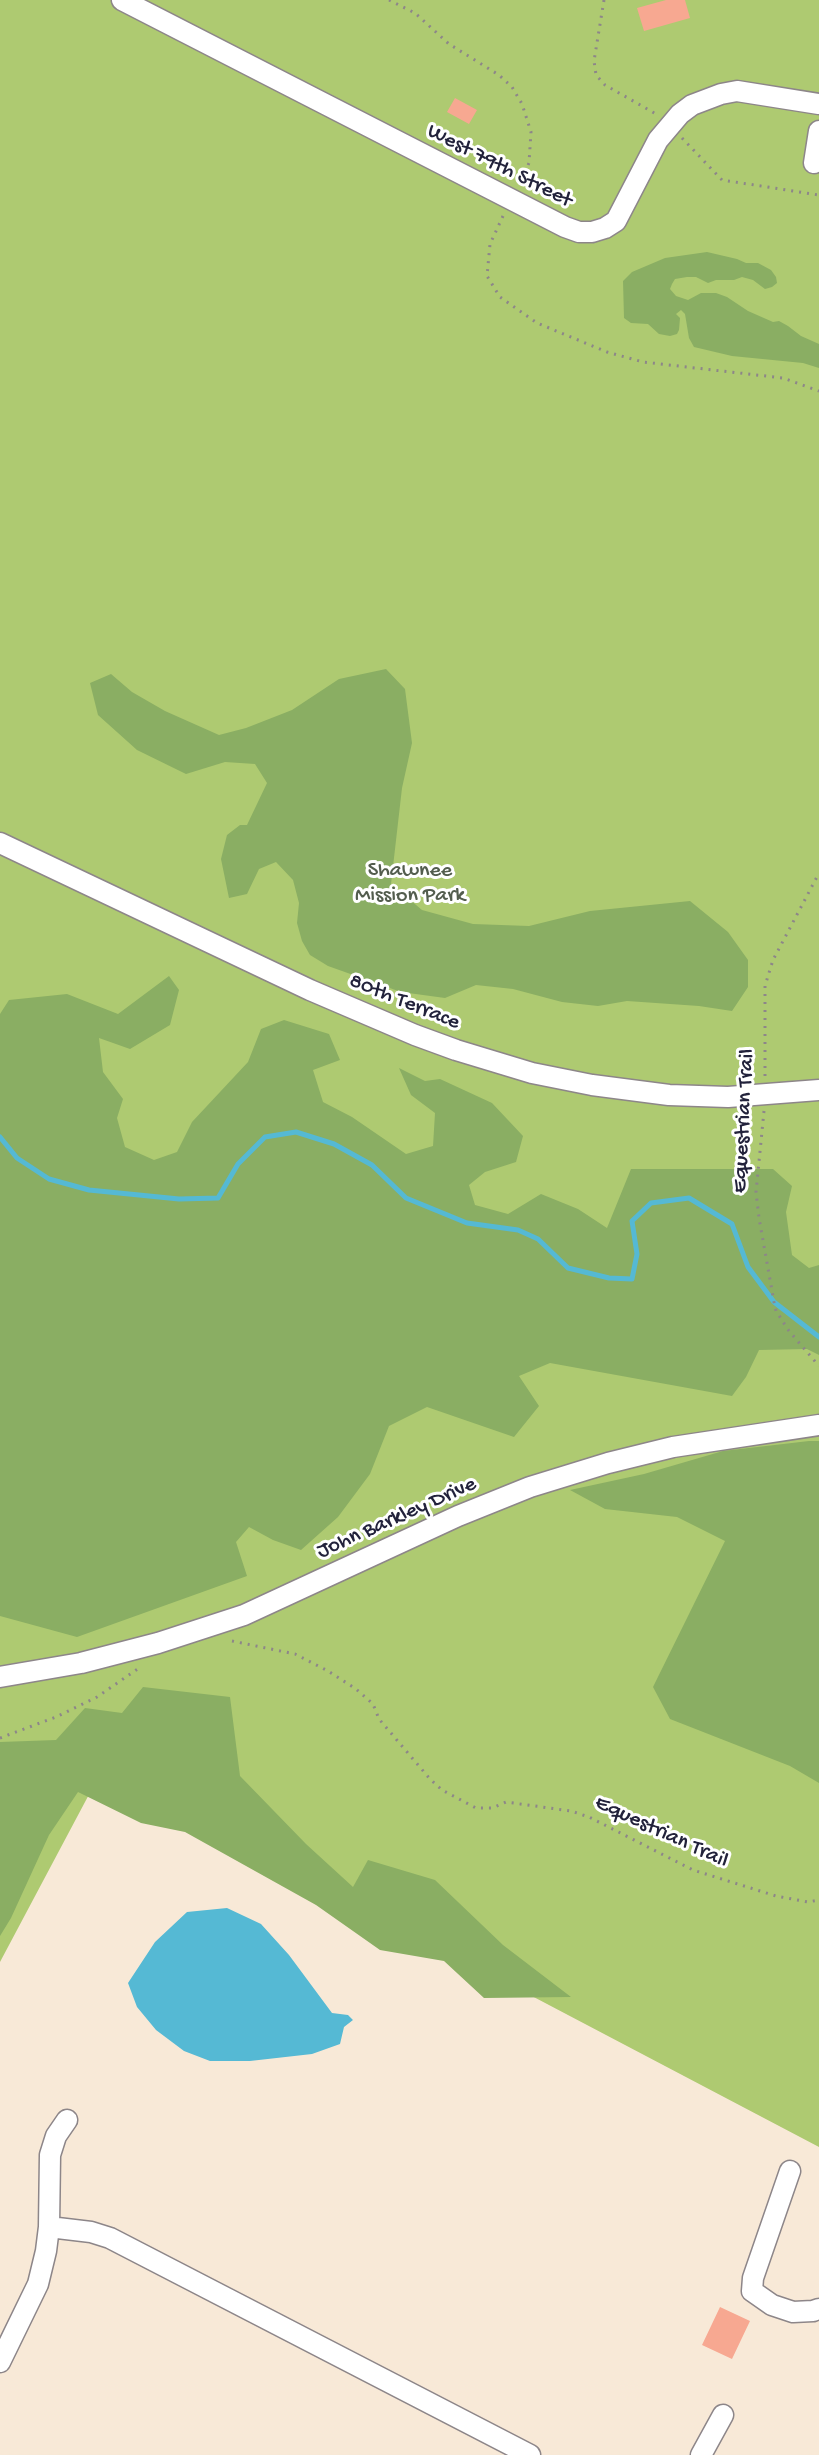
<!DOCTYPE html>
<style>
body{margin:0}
canvas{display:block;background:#f8e9d7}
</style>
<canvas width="819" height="2455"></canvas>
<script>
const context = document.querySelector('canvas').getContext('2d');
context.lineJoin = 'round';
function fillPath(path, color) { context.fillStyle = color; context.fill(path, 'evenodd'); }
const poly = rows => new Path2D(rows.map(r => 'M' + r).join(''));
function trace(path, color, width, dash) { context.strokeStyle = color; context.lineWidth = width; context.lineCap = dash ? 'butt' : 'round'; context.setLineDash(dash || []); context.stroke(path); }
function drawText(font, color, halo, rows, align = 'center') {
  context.font = font + ' "Gochi Hand",sans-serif'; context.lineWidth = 6; context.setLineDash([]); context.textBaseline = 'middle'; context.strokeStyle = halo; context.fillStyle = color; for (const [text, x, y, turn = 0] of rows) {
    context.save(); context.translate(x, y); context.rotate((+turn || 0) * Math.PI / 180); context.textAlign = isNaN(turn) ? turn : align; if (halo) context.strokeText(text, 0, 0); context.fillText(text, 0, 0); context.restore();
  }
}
const green = poly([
 [0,0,819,0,819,2147,102,1770,0,1962]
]);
const forest = poly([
 [707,252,737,259,746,263,758,263,771,270,776,277,777,283,772,287,765,289,753,280,742,277,734,280,716,280,708,283,696,277,687,277,675,279,672,284,670,289,676,296,688,300,701,293,716,293,727,297,748,311,773,322,779,321,788,326,801,336,819,344,819,368,803,363,732,356,694,347,689,338,685,314,681,310,676,314,680,318,679,330,677,334,670,336,659,334,648,324,631,323,624,318,623,281,632,272,665,258],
 [386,669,405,689,412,743,402,788,391,884,422,910,473,924,529,926,590,911,690,901,728,932,748,960,748,987,732,1011,699,1006,627,1001,598,1006,562,1002,513,989,476,985,445,998,401,992,328,966,310,955,302,941,297,923,299,903,293,880,276,862,259,869,247,894,229,898,221,859,227,835,240,825,247,825,267,783,255,764,225,762,186,774,137,750,98,715,90,683,111,674,132,692,165,711,219,735,246,728,292,710,339,679],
 [169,976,179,990,170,1025,130,1049,99,1038,103,1072,123,1099,117,1118,125,1147,154,1160,177,1152,192,1122,248,1062,261,1029,284,1020,329,1034,340,1060,313,1070,323,1102,352,1117,406,1154,433,1146,435,1113,411,1095,399,1068,425,1081,440,1079,492,1103,523,1136,516,1162,485,1172,469,1185,475,1205,508,1214,541,1194,578,1209,607,1228,631,1169,773,1169,792,1186,786,1212,792,1255,809,1268,819,1265,819,1355,807,1349,759,1350,746,1377,732,1396,550,1363,519,1376,539,1406,514,1437,427,1407,389,1426,370,1474,338,1517,301,1550,273,1540,249,1527,236,1542,247,1576,77,1637,0,1616,0,1014,9,1000,67,994,118,1014],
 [809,1441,819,1441,819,1783,790,1766,670,1719,653,1687,725,1541,677,1517,605,1509,570,1490,644,1474,723,1451],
 [143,1687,230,1697,240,1776,306,1844,353,1887,368,1860,435,1880,503,1945,571,1997,484,1998,444,1961,380,1950,316,1905,185,1832,141,1823,78,1792,49,1835,11,1918,0,1936,0,1742,56,1740,85,1708,122,1713]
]);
const water = poly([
 [227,1908,261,1924,289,1955,332,2013,348,2015,353,2020,344,2027,340,2044,312,2054,250,2061,210,2061,184,2051,156,2030,137,2007,128,1983,155,1942,187,1912]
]);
const stream = poly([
 [0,1137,17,1158,49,1179,89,1190,179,1199,218,1198,238,1164,265,1137,296,1132,334,1144,372,1165,406,1198,467,1223,518,1230,538,1239,568,1268,609,1278,632,1279,637,1254,632,1221,651,1203,689,1198,732,1224,748,1267,774,1302,819,1337]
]);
const building = poly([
 [666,0,685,0,690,18,644,31,637,8],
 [455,98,477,110,469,124,447,112],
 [720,2307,750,2321,732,2359,702,2345]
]);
const path = poly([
 [389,0,415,13,449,44,499,75,512,87,522,104,531,132,529,163,519,185],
 [604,0,594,61,596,75,605,85,656,114],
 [682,138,722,180,819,195],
 [503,216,490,244,487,276,500,297,537,323,607,352,643,362,783,378,819,391],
 [765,1076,765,986,768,976,773,960,819,873],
 [764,1111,756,1192,759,1218,774,1302,776,1311,789,1331,819,1366],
 [232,1641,295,1654,328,1671,356,1689,373,1704,379,1719,430,1779,442,1790,476,1808,492,1808,506,1802,571,1811,589,1817,693,1870,776,1896,808,1902,819,1900],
 [0,1738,56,1717,97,1697,139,1668]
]);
const minor = poly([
 [122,0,565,227,579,232,592,232,605,228,616,221,658,140,680,114,692,105,721,94,737,91,819,104],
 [814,163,819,131],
 [0,843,310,990,415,1035,456,1050,532,1073,592,1085,669,1095,728,1097,819,1090],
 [0,1677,81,1663,158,1643,244,1615,458,1516,530,1487,608,1463,673,1447,819,1425],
 [790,2171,753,2278,752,2291,772,2305,793,2312,813,2311,819,2309],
 [49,2227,91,2232,110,2238,530,2455],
 [0,2362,38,2284,46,2251,49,2227,50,2155,56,2136,67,2120],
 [701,2455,723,2415]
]);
const streetNames = [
 ["West 79th Street",499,167,27],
 ["80th Terrace",404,1003,22],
 ["Equestrian Trail",745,1121,-87],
 ["John Barkley Drive",397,1519,-24],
 ["Equestrian Trail",661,1833,25]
];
const parkNames = [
 ["Shawnee",410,872],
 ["Mission Park",410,897]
];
fillPath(green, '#aeca71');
fillPath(forest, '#8aae63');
fillPath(water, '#55b9d4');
trace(stream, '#55b9d4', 5);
fillPath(building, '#f7a891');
trace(minor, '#8d8689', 23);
trace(path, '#8d8689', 3, [2, 6]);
trace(minor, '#fff', 20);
drawText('22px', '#22223b', '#fff', streetNames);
drawText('22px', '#535d4e', '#fff', parkNames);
</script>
